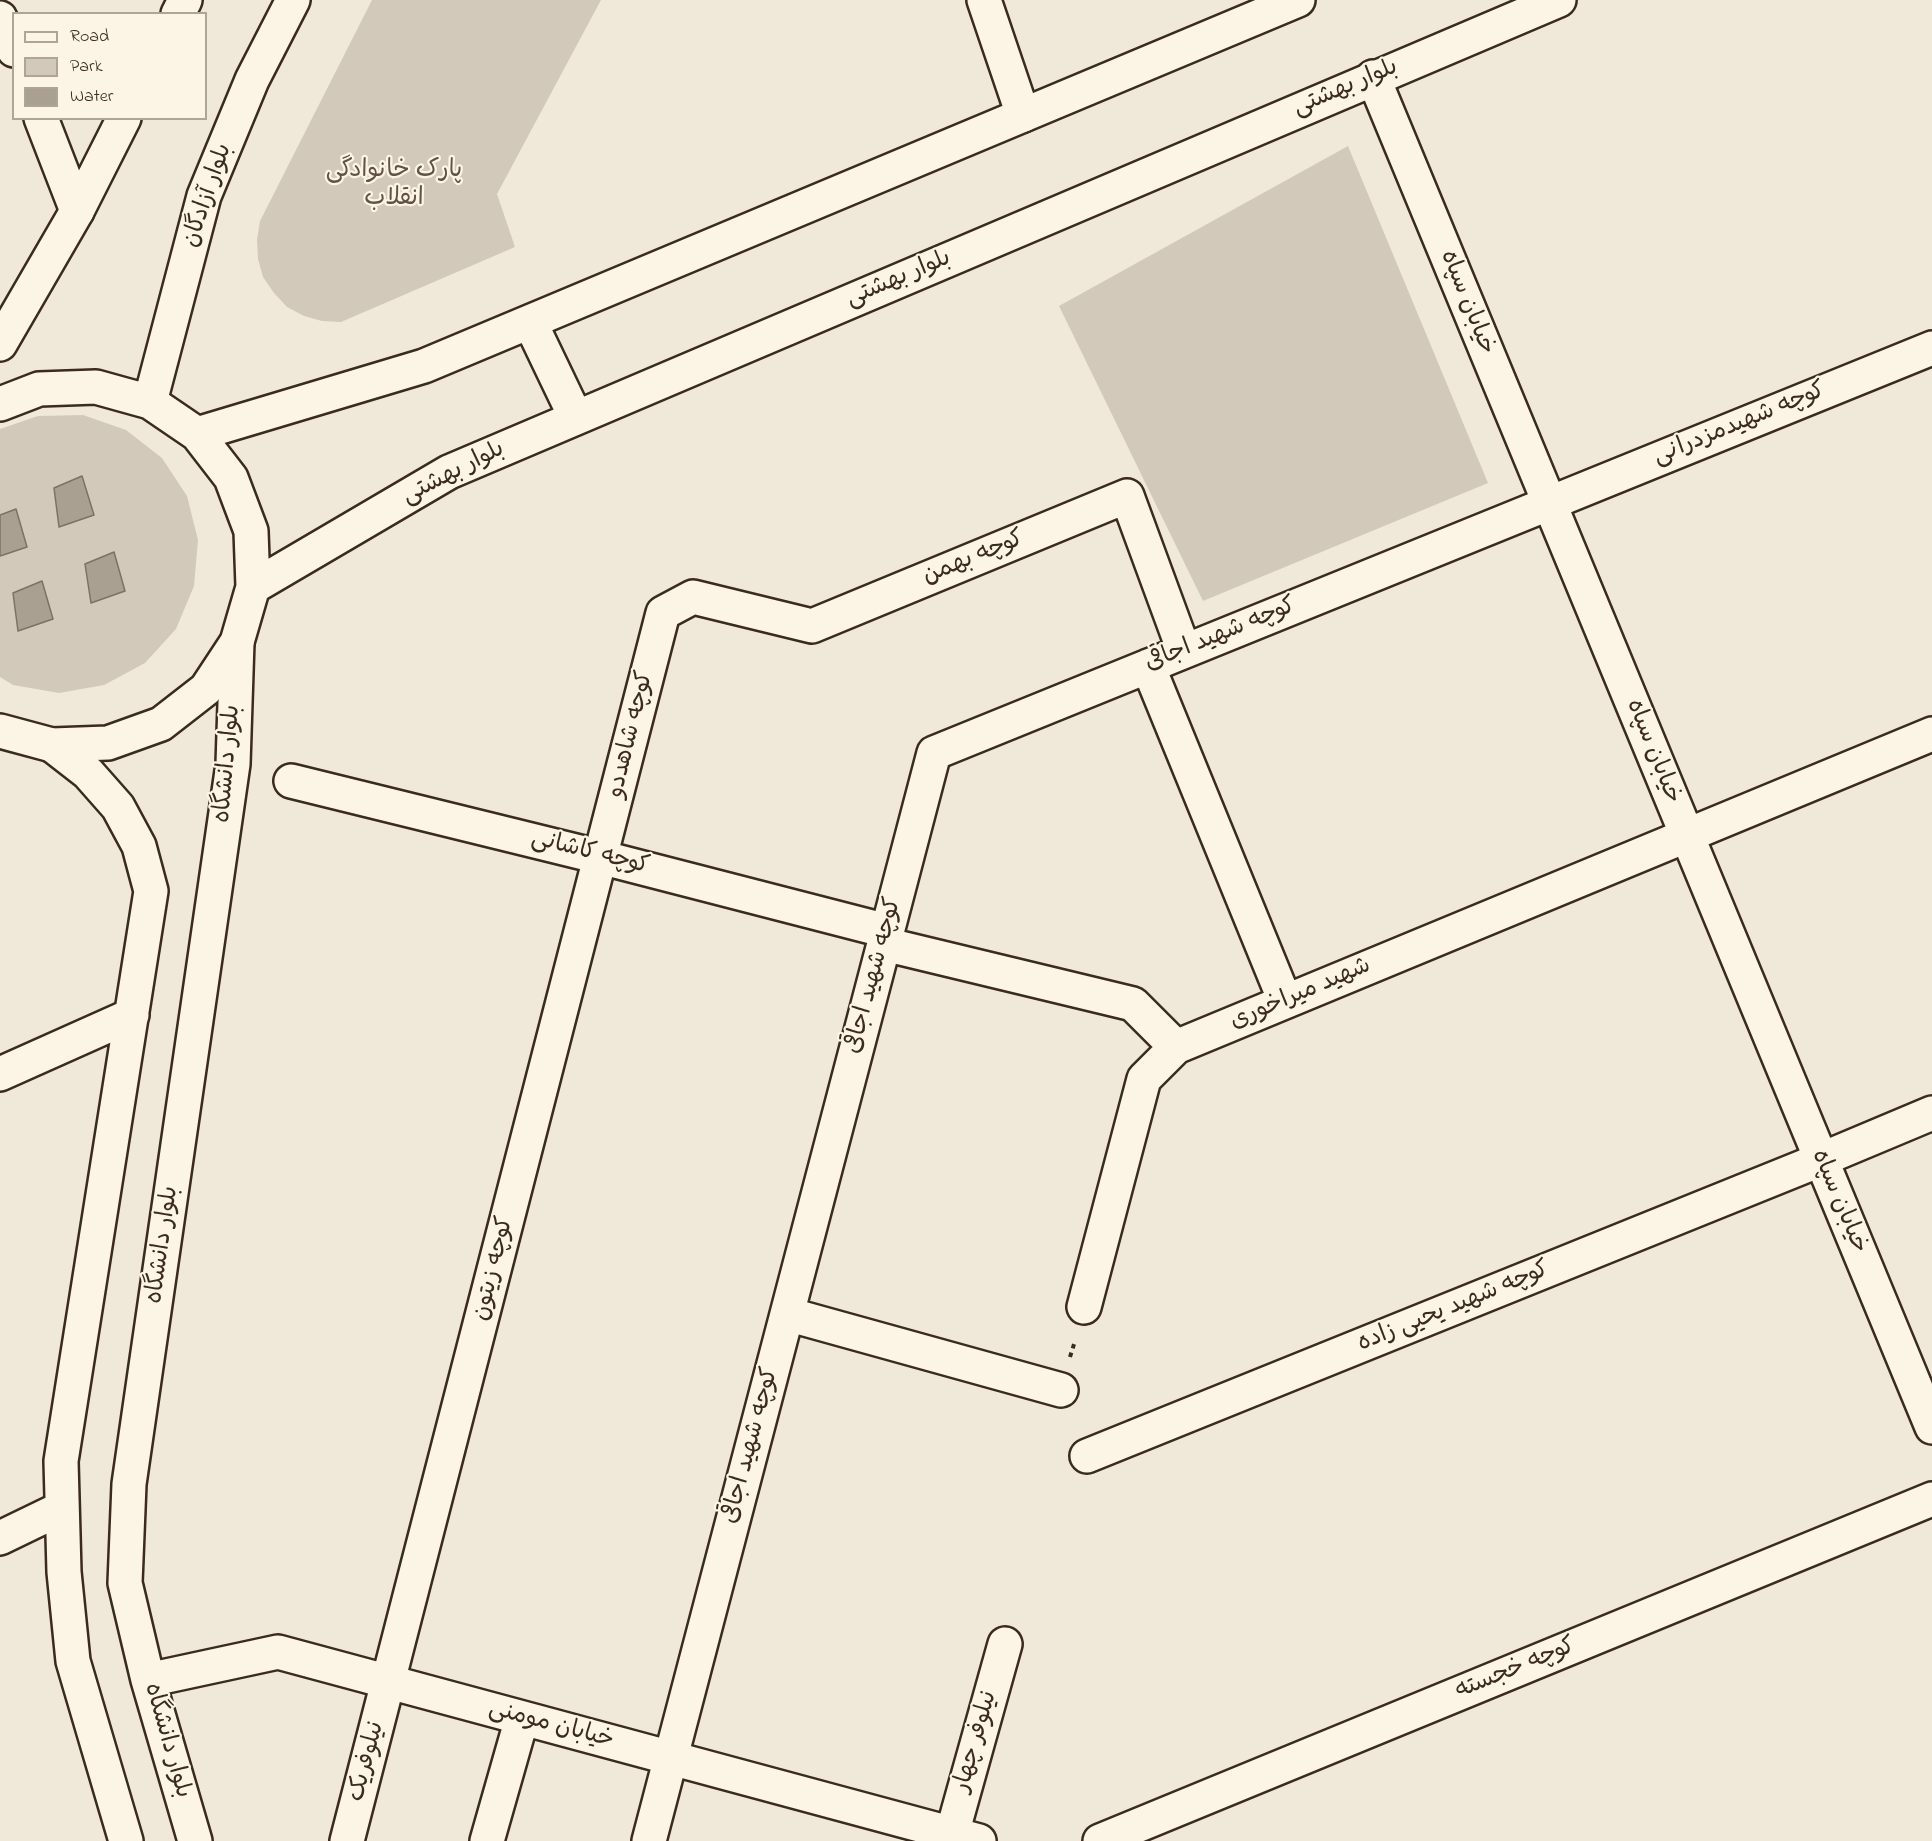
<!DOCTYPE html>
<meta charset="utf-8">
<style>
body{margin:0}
#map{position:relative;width:1932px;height:1841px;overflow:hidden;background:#f0e9d9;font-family:"Indie Flower",sans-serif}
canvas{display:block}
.legend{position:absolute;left:12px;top:12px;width:195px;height:108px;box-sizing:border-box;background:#fcf5e5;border:2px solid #afa495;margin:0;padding:8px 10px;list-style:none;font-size:18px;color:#3b2a1e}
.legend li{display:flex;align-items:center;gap:12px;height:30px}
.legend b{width:30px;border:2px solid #afa495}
</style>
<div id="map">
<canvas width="1932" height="1841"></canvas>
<ul class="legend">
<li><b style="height:8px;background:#fcf5e5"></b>Road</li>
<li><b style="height:16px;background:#d2c9ba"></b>Park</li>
<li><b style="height:16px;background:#aaa091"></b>Water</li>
</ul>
</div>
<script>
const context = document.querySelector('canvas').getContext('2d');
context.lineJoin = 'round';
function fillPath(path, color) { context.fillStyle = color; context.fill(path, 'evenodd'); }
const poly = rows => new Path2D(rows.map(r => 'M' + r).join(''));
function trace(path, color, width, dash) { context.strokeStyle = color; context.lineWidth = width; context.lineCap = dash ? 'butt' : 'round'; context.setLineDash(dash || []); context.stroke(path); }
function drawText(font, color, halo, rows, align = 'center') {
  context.font = font + ' "Indie Flower","Playpen Sans Arabic",sans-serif'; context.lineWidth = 4.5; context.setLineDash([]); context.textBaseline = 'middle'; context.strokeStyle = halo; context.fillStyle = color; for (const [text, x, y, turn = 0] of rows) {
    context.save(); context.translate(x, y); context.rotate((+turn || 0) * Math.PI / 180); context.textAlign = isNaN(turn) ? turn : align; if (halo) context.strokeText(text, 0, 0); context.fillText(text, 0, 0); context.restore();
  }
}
const green = poly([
 [372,0,601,0,497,194,515,247,341,322,322,321,304,316,287,307,274,293,263,277,258,259,257,240,260,221],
 [1348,146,1488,483,1203,601,1059,306],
 [83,415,126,430,162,458,187,496,198,540,194,586,176,629,145,663,104,685,59,693,13,685,0,677,0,429,38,416]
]);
const water = poly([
 [82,476,94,515,59,527,54,488,82,476],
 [16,509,27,547,0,556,0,515,16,509],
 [114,552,125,591,91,603,85,564,114,552],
 [42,581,53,619,18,631,13,593,42,581]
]);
const path = poly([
 [1070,1357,1075,1341]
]);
const minor = poly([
 [984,0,1023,115],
 [0,18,14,50],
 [1373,77,1932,1427],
 [41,118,77,211],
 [1148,666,1285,1001],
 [52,745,88,773,118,807,139,846,151,891,61,1461,64,1572,73,1661,126,1841],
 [291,781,600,857,887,931],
 [884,944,1133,1004,1176,1047],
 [0,1074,132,1015],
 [1084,1307,1144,1079,1176,1047,1932,734],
 [787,1314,1061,1390],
 [1087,1456,1820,1160,1932,1113],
 [0,1538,62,1508],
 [148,1680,278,1652,979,1841],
 [195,1841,148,1680,125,1583,129,1484,233,764,237,642],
 [347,1841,663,613,693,597,812,626,1127,496,1184,651],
 [487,1841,522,1718],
 [649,1841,934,753,1932,348],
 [950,1841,1005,1644],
 [1100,1841,1932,1499]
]);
const major = poly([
 [178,14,185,0],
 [530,322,576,418],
 [0,344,77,211,124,118],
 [150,402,204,196,252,80,293,0],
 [0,404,39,389,96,387,150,402,197,434,231,478,251,531,253,587,237,642,206,689,161,724,108,743,52,745,0,731],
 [197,434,424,366,1298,0],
 [253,587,449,472,1559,0]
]);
const streetNames = [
 ["بلوار بهشتی",1346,89,-23],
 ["بلوار آزادگان",209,196,-71],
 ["بلوار بهشتی",899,280,-23],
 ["خیابان سپاه",1466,303,68],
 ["کوچه شهیدمزدرانی",1740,425,-22],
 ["بلوار بهشتی",454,474,-27],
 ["کوچه بهمن",974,559,-22],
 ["کوچه شهید اجاقی",1221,636,-22],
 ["کوچه شاهددو",632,735,-76],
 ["خیابان سپاه",1652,752,68],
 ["بلوار دانشگاه",229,764,-85],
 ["کوچه کاشانی",590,854,14],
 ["کوچه شهید اجاقی",875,976,-75],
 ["شهید میراخوری",1301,995,-23],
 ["خیابان سپاه",1838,1202,67],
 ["بلوار دانشگاه",164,1245,-82],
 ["کوچه زیتون",495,1269,-76],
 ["کوچه شهید یحیی زاده",1454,1308,-22],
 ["کوچه شهید اجاقی",752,1446,-75],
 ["کوچه خجسته",1516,1670,-22],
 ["خیابان مومنی",551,1726,15],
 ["بلوار دانشگاه",166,1741,74],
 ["نیلوفر چهار",977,1742,-74],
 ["نیلوفریک",368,1762,-75]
];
const parkNames = [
 ["پارک خانوادگی",394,172],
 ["انقلاب",394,200]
];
fillPath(green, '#d2c9ba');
fillPath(water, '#aaa091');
trace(water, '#7e7163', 1.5);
trace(minor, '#3b2a1e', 38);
trace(major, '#3b2a1e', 38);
trace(path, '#3b2a1e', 4, [4.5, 4.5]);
trace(minor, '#fcf5e5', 33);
trace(major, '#fcf5e5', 33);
drawText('24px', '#3b2a1e', '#fcf5e5', streetNames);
drawText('24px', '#615245', '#fcf5e5', parkNames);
</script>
